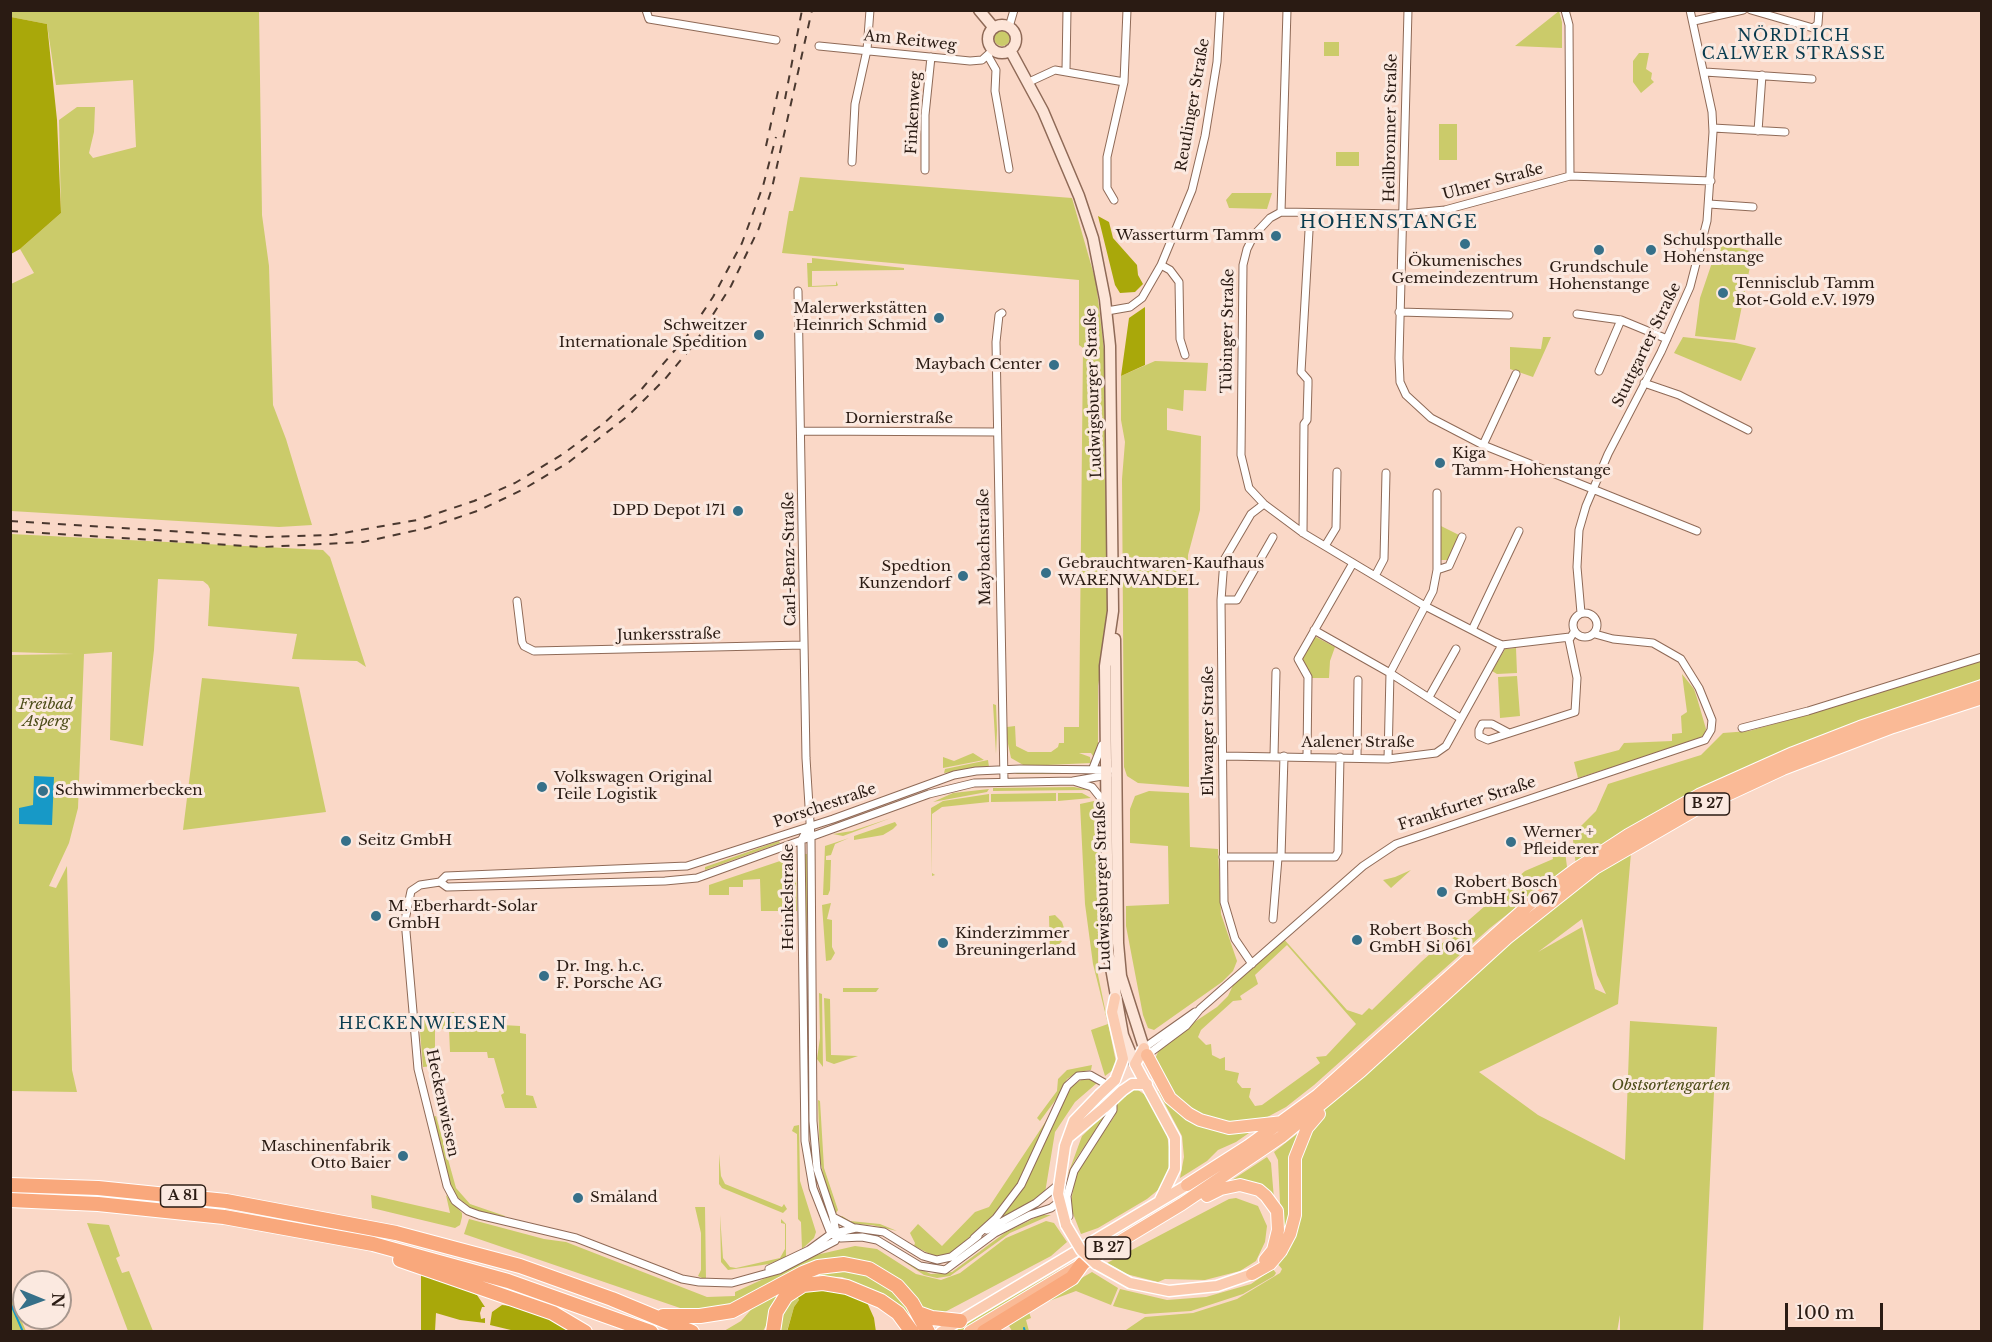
<!DOCTYPE html>
<meta charset="utf-8">
<style>
body{margin:0}
#map{position:relative;width:1992px;height:1342px;overflow:hidden;background:#fad8c7;font-family:"Libre Baskerville",serif}
canvas{display:block}
.frame{position:absolute;inset:0;border:12px solid #2a1b13;pointer-events:none}
.north{position:absolute;left:12px;top:1270px;width:60px;height:60px;box-sizing:border-box;background:#fbe9e0;border:2px solid #a7978e;border-radius:50%;rotate:91deg;font-size:16px;font-weight:700;line-height:24px;text-align:center;color:#2a1b13}
.north::after{content:'';display:block;margin:auto;width:21px;height:27px;background:#367089;clip-path:polygon(50% 0,100% 100%,50% 72%,0 100%)}
.scale{position:absolute;left:1785px;top:1303px;width:98px;height:27px;box-sizing:border-box;border:3px solid #2a1b13;border-top:0;padding-left:8px;font-size:18px;line-height:21px;white-space:nowrap;color:#2a1b13;-webkit-text-stroke:4px #fbe9e0;paint-order:stroke}
</style>
<div id="map">
<canvas width="1992" height="1342"></canvas>
<div class="frame"></div>
<div class="north">N</div>
<div class="scale">100 m</div>
</div>
<script>
const context = document.querySelector('canvas').getContext('2d');
context.lineJoin = 'round';
function fillPath(path, color) { context.fillStyle = color; context.fill(path, 'evenodd'); }
const poly = rows => new Path2D(rows.map(r => 'M' + r).join(''));
function trace(path, color, width, dash) { context.strokeStyle = color; context.lineWidth = width; context.lineCap = dash ? 'butt' : 'round'; context.setLineDash(dash || []); context.stroke(path); }
function drawText(font, color, halo, rows, align = 'center') {
  context.font = font + ' "Libre Baskerville",serif'; context.lineWidth = 6; context.setLineDash([]); context.textBaseline = 'middle'; context.strokeStyle = halo; context.fillStyle = color; for (const [text, x, y, turn = 0] of rows) {
    context.save(); context.translate(x, y); context.rotate((+turn || 0) * Math.PI / 180); context.textAlign = isNaN(turn) ? turn : align; if (halo) context.strokeText(text, 0, 0); context.fillText(text, 0, 0); context.restore();
  }
}
const green = poly([
 [11,11,259,11,262,215,269,266,273,405,286,439,312,525,279,527,11,511,11,284,34,273,20,249,61,213,59,120,77,107,95,107,94,132,89,153,93,158,136,147,133,80,56,85,47,24,11,17],
 [1559,11,1562,22,1562,48,1515,46],
 '994 38a8 8 0 1 1 16 0a8 8 0 1 1-16 0Z',
 [1324,42,1339,42,1339,56,1324,56],
 [1639,53,1649,53,1646,69,1652,73,1651,79,1654,82,1641,93,1633,82,1633,61],
 [1439,124,1457,124,1457,160,1439,160],
 [1336,152,1359,152,1359,166,1336,166],
 [800,177,1072,198,1096,282,1104,350,1109,622,1098,686,1098,754,1095,759,1091,753,1079,753,1090,757,1091,763,1025,766,1011,758,1007,739,1007,727,1015,726,1016,746,1028,752,1051,752,1058,747,1059,743,1064,743,1064,727,1079,727,1083,348,1079,345,1079,280,782,253,789,211,793,211],
 [1232,193,1272,193,1267,209,1229,208,1226,200],
 [1719,242,1753,252,1735,340,1695,336,1700,298],
 [812,258,904,268,904,270,812,271,812,286,836,285,836,281,838,285,837,286,808,287,807,263,812,263],
 [1543,337,1551,337,1533,377,1510,369,1510,347,1541,349],
 [1683,337,1736,343,1756,348,1741,381,1674,353],
 [1155,361,1208,363,1206,391,1184,390,1183,411,1167,408,1167,430,1201,436,1200,510,1188,555,1189,787,1138,783,1127,776,1124,767,1122,479,1125,442,1121,420,1121,376],
 [1441,526,1459,535,1448,560,1440,560],
 [11,534,323,550,330,557,366,667,357,661,292,659,297,634,208,626,210,589,208,585,203,581,158,579,154,650,143,746,110,740,112,652,84,654,78,808,69,843,49,886,56,888,67,866,72,1070,77,1092,11,1091,11,655,74,654,11,652],
 [1314,636,1335,647,1330,661,1329,678,1312,678,1301,660],
 [1516,648,1517,673,1497,674,1492,671,1505,649],
 [1981,659,1981,684,1576,866,1573,840,1577,830,1596,811,1608,784,1701,755,1723,733,1749,731,1785,721],
 [1682,674,1694,689,1697,698,1706,729,1703,738,1578,778,1574,762,1619,750,1624,743,1672,741,1672,734,1682,733,1681,716,1687,712],
 [1517,676,1520,716,1500,718,1498,677],
 [202,678,299,687,326,812,183,830],
 [993,704,996,705,997,730,996,754],
 [973,753,984,760,943,768,943,757,954,761],
 [988,760,989,767,944,773,945,769],
 [1092,772,1092,774,1015,774,1017,773],
 [1074,787,1088,790,993,791,993,788],
 [989,789,987,792,933,802,953,793],
 [1149,791,1189,793,1190,847,1218,849,1221,914,1237,961,1233,971,1222,982,1154,1030,1148,1028,1143,1015,1126,926,1126,906,1169,904,1168,846,1130,843,1130,809,1135,796],
 [1056,793,1056,801,991,802,991,794],
 [1058,793,1082,793,1091,798,1058,801],
 [989,794,989,802,942,807,932,814,932,873,935,875,932,876,931,808,943,801],
 [1094,801,1098,811,1098,975,1116,1062,1113,1070,1105,1076,1091,1030,1108,1024,1093,964,1085,904,1080,804],
 [891,818,843,836,833,834,852,831],
 [895,822,897,825,893,829,883,835,854,840,854,836],
 [849,838,835,844,831,855,826,856,826,860,831,860,830,890,828,895,823,895,825,846],
 [779,841,780,843,705,870,705,867],
 [1565,851,1567,867,1490,928,1314,1085,1286,1107,1260,1121,1233,1124,1209,1120,1180,1101,1168,1088,1155,1059,1159,1050,1187,1027,1217,1007,1228,996,1236,979,1282,937,1347,1010,1362,1015,1369,1008,1372,1010,1422,961,1525,871,1553,859,1552,854],
 [1287,945,1356,1024,1326,1056,1316,1057,1320,1063,1262,1105,1255,1106,1249,1097,1251,1088,1242,1088,1237,1082,1239,1073,1225,1070,1225,1057,1220,1059,1212,1055,1211,1044,1206,1045,1198,1037,1201,1030,1233,1001,1242,1000,1240,996,1258,984,1255,975],
 [1631,853,1618,1004,1479,1072,1538,1115,1625,1160,1630,1021,1717,1027,1703,1331,1620,1331,1620,1315,1617,1332,1123,1332,1145,1317,1193,1313,1237,1299,1280,1273,1282,1269,1276,1262,1290,1234,1294,1165,1326,1102,1507,938,1581,884],
 [1582,919,1597,975,1606,994,1595,989,1582,927,1538,952],
 [805,854,807,854,807,964,807,963],
 [786,859,796,871,797,911,761,911,760,879,743,880,743,887,729,887,729,895,709,895,709,885],
 [1411,870,1391,888,1383,880,1395,877],
 [831,903,827,919,832,920,832,947,835,953,831,960,826,961,822,905],
 [1055,915,1062,922,1065,931,1063,940,1050,954,1049,916],
 [843,988,879,988,876,992,843,992],
 [819,993,822,994,823,1067,817,1059,820,1038],
 [824,998,830,999,831,1055,858,1056,834,1064,826,1061],
 [454,1012,457,1018,475,1014,485,1024,520,1026,520,1033,526,1034,526,1095,533,1096,537,1108,505,1108,501,1095,504,1093,494,1058,488,1058,487,1052,450,1052,449,1029,435,1029,435,1066,423,1067,419,1020],
 [1092,1065,1091,1070,1078,1072,1067,1079,1057,1098,1040,1121,1037,1118,1057,1091,1058,1079,1067,1070],
 [1090,1079,1097,1083,1075,1102,1055,1132,1045,1193,997,1221,1027,1178,1071,1087,1081,1080],
 [1132,1090,1138,1090,1148,1097,1167,1135,1171,1159,1165,1179,1158,1190,1147,1199,1098,1228,1081,1234,1070,1206,1077,1171,1114,1117,1118,1102],
 [1160,1090,1226,1131,1249,1133,1236,1142,1218,1150,1207,1161,1180,1178,1184,1157,1182,1136,1158,1091],
 [818,1100,820,1101,824,1168,838,1210,836,1213,826,1186,820,1160],
 [1109,1110,1074,1162,1067,1177,1082,1136],
 [1052,1112,1024,1175,1001,1209,954,1251,944,1255,934,1256,914,1246,915,1243,910,1233,918,1224,942,1246,975,1212,989,1207],
 [436,1116,456,1188,470,1204,505,1216,505,1220,474,1211,456,1196,450,1185,432,1117],
 [799,1125,800,1181,816,1232,814,1238,802,1249,801,1222,798,1219,797,1134,792,1131,794,1126],
 [1302,1130,1292,1202,1282,1246,1278,1160,1274,1152],
 [719,1154,721,1176,725,1184,782,1207,784,1204,787,1209,783,1213,722,1188,719,1184],
 [1267,1157,1271,1163,1274,1199,1232,1180],
 [371,1195,450,1213,446,1195,462,1213,462,1217,460,1225,455,1228,372,1208],
 [1236,1198,1258,1206,1267,1226,1265,1242,1256,1261,1240,1271,1205,1280,1165,1279,1158,1282,1126,1274,1107,1263,1229,1199],
 [695,1207,705,1207,706,1280,698,1276,701,1270,701,1233],
 [720,1215,723,1258,730,1267,736,1268,780,1258,785,1249,785,1224,781,1223,781,1219,786,1224,786,1257,769,1264,728,1270,721,1262],
 [1041,1215,1051,1215,1010,1233,950,1276,937,1278,924,1275,903,1261,931,1274,952,1272,1006,1232],
 [842,1216,850,1221,880,1224,897,1231,872,1225,852,1224,839,1218],
 [469,1219,544,1239,566,1242,707,1297,735,1296,735,1292,816,1255,855,1246,877,1249,916,1274,941,1280,960,1273,1006,1238,1046,1221,1054,1223,1067,1242,1051,1256,943,1313,923,1309,851,1260,719,1310,683,1309,464,1234],
 [87,1223,109,1225,120,1256,116,1258,122,1273,129,1271,153,1331,128,1331],
 [1071,1263,963,1331,953,1332,978,1317],
 [856,1269,883,1281,915,1315,911,1317,900,1305,884,1294,842,1277,810,1276,818,1273],
 [1273,1269,1276,1273,1274,1276,1243,1294,1191,1311,1145,1314,1113,1306,1120,1289,1167,1300,1206,1297,1251,1284],
 [1092,1272,1118,1288,1111,1305,1076,1291,1030,1308],
 [788,1287,763,1331,724,1331,741,1321,757,1303],
 [796,1294,799,1300,794,1307,787,1331,776,1332,777,1318],
 [10,1297,11,1297,26,1331,11,1331],
 [1029,1312,1031,1318,1026,1320,1029,1331,1012,1331,1009,1326]
]);
const forest = poly([
 [11,17,47,24,57,120,61,213,20,249,11,254],
 [1098,216,1109,222,1113,238,1137,265,1138,275,1143,284,1135,292,1120,293,1115,285],
 [1145,307,1145,365,1121,376,1129,318],
 [421,1271,477,1295,485,1307,482,1307,480,1313,481,1319,485,1318,485,1323,460,1320,436,1313,435,1331,421,1332],
 [821,1287,865,1298,874,1318,876,1332,787,1332,794,1307,799,1300,796,1294],
 [502,1305,512,1306,554,1320,575,1331,515,1331,490,1325,492,1312]
]);
const water = poly([
 [34,776,54,777,52,825,19,824,19,808,33,805]
]);
const stream = poly([
 [10,1302,23,1332],
 [1024,1328,1025,1332]
]);
const minor = poly([
 [646,10,649,19,776,40],
 [1408,10,1399,358,1400,382,1406,395,1431,418,1483,445,1697,531],
 [1565,10,1569,25,1570,176],
 [1751,10,1813,28,1818,24,1819,10],
 [1694,21,1743,10],
 [1009,27,1014,10],
 [819,46,970,61,982,60,994,49],
 [988,56,996,70,995,91,1009,169],
 [1066,70,1067,10],
 [1705,72,1812,79],
 [1029,82,1055,70,1124,82],
 [1713,128,1785,132],
 [1758,131,1762,75],
 [852,162,855,104,867,50,870,10],
 [925,170,925,115,931,57],
 [1114,200,1107,188,1107,157,1124,82,1127,10],
 [1709,204,1753,207],
 [1281,212,1270,218,1254,235,1247,249,1243,265,1241,455,1249,488,1264,504,1303,533,1425,606,1495,642,1502,645,1570,637],
 [1281,212,1403,214,1445,210,1570,176,1711,181],
 [1281,212,1287,10],
 [1161,265,1170,270,1179,282,1180,339,1185,355],
 [1107,311,1130,307,1142,298,1161,265,1192,190,1205,136,1217,62,1220,10],
 [1399,312,1509,315],
 [1002,313,999,315,996,342,1004,781],
 [1577,314,1621,320,1667,339],
 [1599,371,1621,320],
 [1644,383,1679,395,1748,430],
 [802,431,997,432],
 [1483,445,1516,374],
 [1437,493,1437,570,1433,591,1390,673,1460,718],
 [1303,533,1304,424,1307,420,1308,385,1308,380,1301,372,1310,213],
 [1325,546,1336,528,1337,472],
 [1437,570,1449,566,1462,537],
 [1375,576,1384,559,1386,473],
 [1221,600,1237,600,1273,537],
 [517,601,522,642,524,646,534,651,804,645],
 '1573 625a12 12 0 1 1 24 0a12 12 0 1 1-24 0Z',
 [1581,613,1577,567,1579,530,1586,506,1608,454,1661,352,1690,287,1707,221,1713,132,1712,112,1690,10],
 [1314,630,1390,673,1388,759],
 [1472,630,1519,531],
 [1429,697,1456,649],
 [1742,728,1808,711,1982,657],
 [1509,733,1492,724,1482,724,1479,730,1479,736,1488,740,1575,712,1577,678,1569,640,1574,632],
 [1224,756,1388,759,1436,753,1446,746,1502,645],
 [1274,756,1276,672],
 [1307,756,1308,677,1298,659,1353,563],
 [1357,757,1358,680],
 [1093,768,1102,745],
 [1073,781,1108,775],
 [809,826,801,841,805,1141,813,1188,831,1234,841,1238,862,1237,877,1240,920,1266,945,1270,995,1233,1030,1215,1051,1208,1059,1202],
 [1223,857,1335,857,1338,852,1340,757],
 [1281,857,1284,756],
 [440,882,420,885,411,891,405,920,418,1069,447,1186,455,1201,468,1211,479,1215,576,1238,682,1279,699,1282,732,1283,779,1270,835,1241,837,1237,833,1217,817,1169,813,1121,811,838,806,758,798,291],
 [440,882,446,876,687,866,833,819,954,775,976,771,1020,769,1109,770],
 [440,882,447,887,665,881,697,878,929,794,974,783,1073,781,1092,787,1104,802],
 [1273,919,1278,858],
 [1252,964,1235,939,1224,902,1221,600,1224,560,1251,514,1264,504],
 [1144,1048,1195,1012],
 [1147,1055,1186,1026,1200,1009,1363,866,1396,844,1705,740,1711,730,1712,720,1699,688,1681,659,1653,643,1613,639,1595,634],
 [833,1217,854,1228],
 [987,1230,1036,1203,1058,1185],
 [974,1238,996,1218,1021,1185,1067,1086,1078,1076,1090,1075,1106,1084,1113,1099,1113,1110,1074,1171,1067,1196,1069,1216],
 [769,1269,809,1250,831,1234,856,1228,884,1232,923,1256,937,1260,951,1257,978,1236]
]);
const secondary = poly([
 [979,10,994,28],
 '988 39a14 14 0 1 1 28 0a14 14 0 1 1-28 0Z',
 [1010,50,1043,111,1079,196,1093,238,1105,299,1110,346,1113,611,1105,666,1108,951,1123,1035,1135,1064],
 [1115,639,1118,943,1121,976,1144,1048]
]);
const primary = poly([
 [1115,998,1112,1012,1123,1059,1115,1080],
 [1135,1064,1175,1138,1175,1169,1160,1200],
 [1135,1064,1144,1048],
 [1122,1091,1132,1084,1147,1084],
 [1069,1137,1105,1107],
 [1066,1225,1058,1194,1065,1146,1074,1121,1099,1095],
 [1096,1264,1130,1283,1169,1291,1217,1286,1252,1274],
 [941,1332,1187,1185]
]);
const trunk = poly([
 [1147,1055,1170,1098,1189,1114,1200,1120,1229,1128,1283,1122],
 [1187,1185,1248,1146,1318,1095,1533,901,1576,869,1628,835,1699,795,1793,753,1860,727,1982,686],
 [1207,1196,1221,1189,1240,1185,1259,1190,1266,1196,1277,1211,1278,1230,1273,1250,1265,1260],
 [1252,1274,1270,1264,1281,1251,1290,1234,1295,1215,1295,1158,1307,1128,1319,1114],
 [970,1332,1182,1204,1281,1137,1361,1071,1507,938,1595,868,1695,810,1783,769,1893,727,1982,698]
]);
const motorway = poly([
 [10,1185,98,1188,226,1201,396,1233,520,1266,612,1299,692,1332],
 [10,1200,98,1204,224,1217,373,1244,508,1281,651,1332],
 [400,1260,553,1313,585,1332],
 [918,1313,932,1318,960,1321],
 [663,1316,700,1316,732,1311,803,1273,818,1267,844,1264,869,1269,897,1286,912,1303,928,1332],
 [773,1332,776,1312,786,1296,803,1285,823,1283,847,1287,881,1301,898,1313,912,1332],
 [984,1332,1072,1278,1082,1264]
]);
const rail = poly([
 [785,99,802,10],
 [766,146,779,87],
 [10,521,264,537,332,535,417,520,474,501,515,483,563,454,603,424,640,391,687,336,713,297,742,243,763,186,776,137],
 [10,531,263,547,363,542,427,528,480,510,522,490,569,462,629,415,665,379,695,343,731,286,759,228,772,188,812,10]
]);
const primaryBridge = poly([
 [1099,1095,1115,1080],
 [1105,1107,1122,1091],
 [1066,1225,1081,1250,1096,1264]
]);
const markers = [
 [1276,236,6,"#367089"],
 [1465,244,6,"#367089"],
 [1599,250,6,"#367089"],
 [1651,250,6,"#367089"],
 [1723,293,6,"#367089"],
 [939,318,6,"#367089"],
 [759,335,6,"#367089"],
 [1054,365,6,"#367089"],
 [1440,463,6,"#367089"],
 [738,511,6,"#367089"],
 [1046,573,6,"#367089"],
 [963,576,6,"#367089"],
 [542,787,6,"#367089"],
 [43,791,6,"#367089"],
 [346,841,6,"#367089"],
 [1511,842,6,"#367089"],
 [1442,892,6,"#367089"],
 [376,916,6,"#367089"],
 [1357,940,6,"#367089"],
 [943,943,6,"#367089"],
 [544,976,6,"#367089"],
 [403,1156,6,"#367089"],
 [578,1198,6,"#367089"]
];
const shields = [
 [1707,804,45],
 [183,1196,45],
 [1108,1248,45]
];
const shieldNames = [
 ["B 27",1707,804],
 ["A 81",183,1196],
 ["B 27",1108,1248]
];
const streetNames = [
 ["Am Reitweg",910,41,6],
 ["Reutlinger Straße",1193,105,-80],
 ["Finkenweg",914,113,-87],
 ["Heilbronner Straße",1391,128,-89],
 ["Ulmer Straße",1493,182,-15],
 ["Tübinger Straße",1228,331,-89],
 ["Stuttgarter Straße",1647,345,-64],
 ["Ludwigsburger Straße",1094,393,-92],
 ["Dornierstraße",899,419],
 ["Maybachstraße",985,547,-91],
 ["Carl-Benz-Straße",790,559,-91],
 ["Junkersstraße",669,635,-1],
 ["Ellwanger Straße",1209,731,-90],
 ["Aalener Straße",1358,743],
 ["Frankfurter Straße",1467,804,-18],
 ["Porschestraße",825,806,-19],
 ["Ludwigsburger Straße",1103,886,-92],
 ["Heinkelstraße",789,897,-90],
 ["Heckenwiesen",442,1103,78]
];
const poiNames = [
 ["Wasserturm Tamm",1264,236,"right"],
 ["Schulsporthalle",1663,241],
 ["Hohenstange",1663,258],
 ["Ökumenisches",1465,262,"center"],
 ["Gemeindezentrum",1465,279,"center"],
 ["Grundschule",1599,268,"center"],
 ["Hohenstange",1599,285,"center"],
 ["Tennisclub Tamm",1735,284],
 ["Rot-Gold e.V. 1979",1735,301],
 ["Malerwerkstätten",927,309,"right"],
 ["Heinrich Schmid",927,326,"right"],
 ["Schweitzer",747,326,"right"],
 ["Internationale Spedition",747,343,"right"],
 ["Maybach Center",1042,365,"right"],
 ["Kiga",1452,454],
 ["Tamm-Hohenstange",1452,471],
 ["DPD Depot 171",726,511,"right"],
 ["Gebrauchtwaren-Kaufhaus",1058,564],
 ["WARENWANDEL",1058,581],
 ["Spedtion",951,567,"right"],
 ["Kunzendorf",951,584,"right"],
 ["Volkswagen Original",554,778],
 ["Teile Logistik",554,795],
 ["Schwimmerbecken",55,791],
 ["Werner +",1523,833],
 ["Pfleiderer",1523,850],
 ["Seitz GmbH",358,841],
 ["Robert Bosch",1454,883],
 ["GmbH Si 067",1454,900],
 ["M. Eberhardt-Solar",388,907],
 ["GmbH",388,924],
 ["Robert Bosch",1369,931],
 ["GmbH Si 061",1369,948],
 ["Kinderzimmer",955,934],
 ["Breuningerland",955,951],
 ["Dr. Ing. h.c.",556,967],
 ["F. Porsche AG",556,984],
 ["Maschinenfabrik",391,1147,"right"],
 ["Otto Baier",391,1164,"right"],
 ["Småland",590,1198]
];
const parkNames = [
 ["Freibad",46,705],
 ["Asperg",46,722],
 ["Obstsortengarten",1671,1086]
];
const neighbourhoodNames = [
 ["NÖRDLICH",1794,36],
 ["CALWER STRASSE",1794,54],
 ["HECKENWIESEN",423,1024]
];
const quarterNames = [
 ["HOHENSTANGE",1389,223]
];
fillPath(green, '#cbcb6a');
fillPath(forest, '#a9a80a');
fillPath(water, '#1799c7');
trace(stream, '#1799c7', 2);
trace(minor, '#8f6a57', 9);
trace(secondary, '#8f6a57', 13);
trace(primary, '#fff', 13);
trace(trunk, '#fff', 14);
trace(motorway, '#fff', 16);
trace(minor, '#fff', 7);
trace(secondary, '#fde5d8', 10);
trace(primary, '#fbcbb0', 10);
trace(trunk, '#faba96', 12);
trace(motorway, '#f9a87c', 14);
trace(rail, '#4a382f', 2, [8, 8]);
trace(primaryBridge, '#fff', 13, []);
trace(primaryBridge, '#fbcbb0', 10);
for (const [x, y, r, color] of markers) { const dot = new Path2D(); dot.arc(x, y, r, 0, 2 * Math.PI); context.fillStyle = color; context.fill(dot); trace(dot, '#fbe9e0', 2); }
for (const [x, y, w] of shields) { const box = new Path2D(); box.roundRect(x - w / 2, y - 11, w, 22, 4.5); context.fillStyle = '#fbe9e0'; context.fill(box); trace(box, '#2a1b13', 1.5); }
drawText('bold 14px', '#2a1b13', null, shieldNames);
drawText('15px', '#2a1b13', '#fbe9e0', streetNames);
drawText('15px', '#2a1b13', '#fbe9e0', poiNames, 'left');
drawText('italic 15px', '#4c4c18', '#fbe9e0', parkNames);
context.letterSpacing = '1.5px';
drawText('16px', '#093b4e', '#fbe9e0', neighbourhoodNames);
context.letterSpacing = '0px';
context.letterSpacing = '1.5px';
drawText('18px', '#093b4e', '#fbe9e0', quarterNames);
context.letterSpacing = '0px';
</script>
